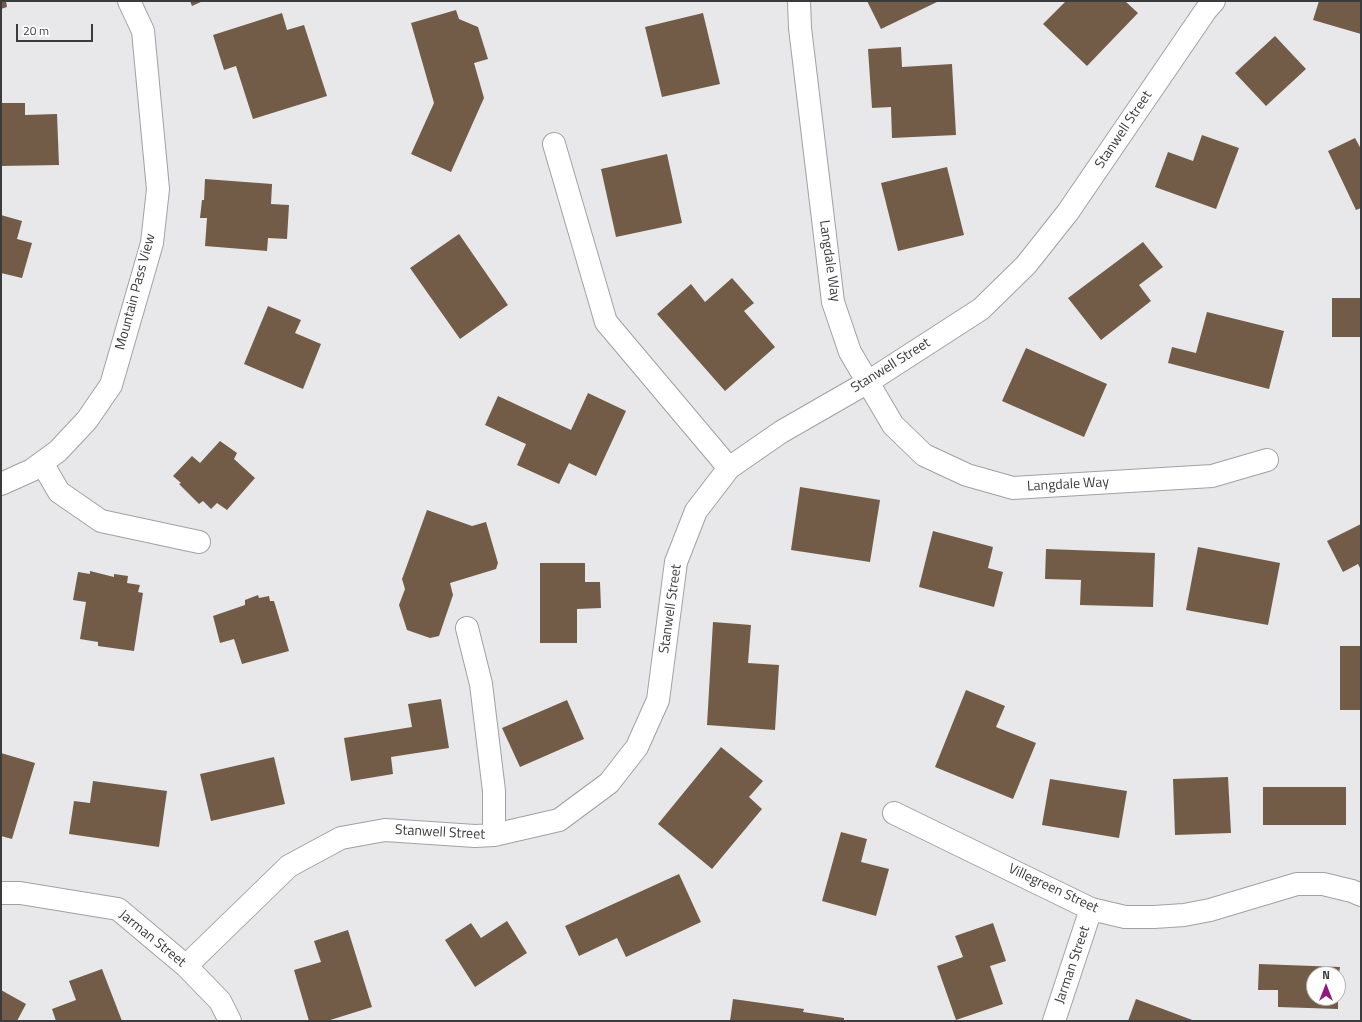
<!DOCTYPE html>
<style>
body{margin:0}
#map{position:relative;width:1362px;height:1022px;overflow:hidden;background:#e8e8eb;font-family:"Titillium Web",sans-serif}
canvas{display:block}
.frame{position:absolute;inset:0;border:2px solid #3a3b3c;pointer-events:none}
.north{position:absolute;left:1306px;top:966px;width:40px;height:40px;box-sizing:border-box;background:#fff;border:1px solid #b0b1b1;border-radius:50%;rotate:0deg;font-size:11px;font-weight:700;line-height:16px;text-align:center;color:#3a3b3c}
.north::after{content:'';display:block;margin:auto;width:14px;height:18px;background:#8d1a7c;clip-path:polygon(50% 0,100% 100%,50% 72%,0 100%)}
.scale{position:absolute;left:16px;top:24px;width:77px;height:18px;box-sizing:border-box;border:2px solid #3a3b3c;border-top:0;padding-left:5px;font-size:12px;line-height:14px;white-space:nowrap;color:#3a3b3c;-webkit-text-stroke:3px #fff;paint-order:stroke}
</style>
<div id="map">
<canvas width="1362" height="1022"></canvas>
<div class="frame"></div>
<div class="north">N</div>
<div class="scale">20 m</div>
</div>
<script>
const context = document.querySelector('canvas').getContext('2d');
context.lineJoin = 'round';
function fillPath(path, color) { context.fillStyle = color; context.fill(path, 'evenodd'); }
const poly = rows => new Path2D(rows.map(r => 'M' + r).join(''));
function trace(path, color, width, dash) { context.strokeStyle = color; context.lineWidth = width; context.lineCap = dash ? 'butt' : 'round'; context.setLineDash(dash || []); context.stroke(path); }
function drawText(font, color, halo, rows, align = 'center') {
  context.font = font + ' "Titillium Web",sans-serif'; context.lineWidth = 4; context.setLineDash([]); context.textBaseline = 'middle'; context.strokeStyle = halo; context.fillStyle = color; for (const [text, x, y, turn = 0] of rows) {
    context.save(); context.translate(x, y); context.rotate((+turn || 0) * Math.PI / 180); context.textAlign = isNaN(turn) ? turn : align; if (halo) context.strokeText(text, 0, 0); context.fillText(text, 0, 0); context.restore();
  }
}
const building = poly([
 [1,1,6,1,7,7,1,9],
 [190,1,203,1,192,6],
 [867,1,939,1,881,29],
 [1066,1,1125,1,1138,13,1087,66,1043,24],
 [1319,1,1361,1,1361,34,1313,20],
 [456,10,459,19,478,27,488,59,474,63,484,98,451,172,411,154,434,103,411,23],
 [282,13,287,30,304,25,327,96,253,119,236,66,224,70,213,35],
 [703,13,720,84,662,97,645,27],
 [1275,36,1306,69,1266,106,1235,73],
 [901,47,902,67,952,64,956,135,892,138,891,107,872,108,868,49],
 [1,103,25,103,25,115,57,114,59,165,1,166],
 [1202,135,1239,148,1216,209,1155,187,1168,152,1193,161],
 [1355,138,1361,149,1361,208,1356,210,1328,151],
 [667,154,682,223,616,237,601,169],
 [947,167,964,235,898,251,881,183],
 [205,179,272,184,271,204,289,205,287,239,268,238,267,251,205,246,207,218,200,218,202,200,204,200],
 [1,215,22,221,17,239,32,243,22,278,1,273],
 [459,234,508,305,460,339,410,268],
 [1143,242,1163,267,1139,285,1151,301,1101,340,1068,298],
 [732,278,754,303,744,311,775,347,725,391,657,314,691,284,705,302],
 [1332,298,1361,298,1361,337,1332,337],
 [268,306,301,320,295,333,321,344,303,389,244,364],
 [1207,312,1284,331,1269,389,1168,363,1172,347,1196,353],
 [1026,348,1107,384,1084,437,1002,401],
 [588,393,626,411,596,476,569,463,559,484,517,465,526,444,485,425,498,396,571,430],
 [220,441,237,453,234,459,255,478,227,510,217,503,211,509,203,501,199,504,179,484,181,483,173,476,192,456,200,463],
 [800,487,880,500,870,562,791,550],
 [427,510,472,526,486,522,498,563,496,569,450,583,453,595,439,636,430,638,407,630,399,605,405,589,402,579],
 [1361,524,1361,570,1358,564,1343,572,1327,541],
 [933,531,993,547,988,568,1003,572,994,607,919,587],
 [1198,547,1280,563,1268,625,1186,610],
 [1046,549,1155,553,1153,607,1080,605,1081,580,1045,579],
 [540,563,585,563,585,582,600,582,601,608,577,609,577,643,540,643],
 [90,571,114,577,114,574,128,576,127,583,140,585,138,592,143,593,134,651,98,646,98,642,80,639,86,602,73,600,78,572,90,574],
 [258,595,259,598,269,596,270,601,274,601,289,651,242,664,234,639,220,643,213,616,245,605,245,600],
 [713,622,751,625,748,663,779,665,775,730,707,725],
 [1340,646,1361,646,1361,710,1340,710],
 [966,690,1005,706,996,727,1036,743,1013,799,935,767],
 [441,699,449,748,391,757,393,774,351,781,344,738,412,727,408,704],
 [567,700,584,739,520,767,502,728],
 [721,747,763,781,749,797,762,809,712,869,658,824],
 [1,753,35,763,12,839,1,836],
 [274,757,285,804,211,821,200,774],
 [1228,777,1231,833,1175,835,1173,779],
 [1050,779,1127,791,1119,838,1042,825],
 [93,781,167,791,159,847,69,834,74,801,90,803],
 [1263,787,1346,787,1346,825,1263,825],
 [841,832,867,839,861,862,889,869,876,916,822,901],
 [679,874,701,922,626,957,617,938,579,956,565,926],
 [507,921,527,953,475,987,445,940,471,923,481,938],
 [993,923,1006,961,990,966,1003,1004,956,1020,937,966,963,957,955,936],
 [348,930,372,1007,327,1021,309,1021,294,970,321,962,314,941],
 [1259,964,1340,967,1339,974,1314,974,1314,998,1338,998,1338,1009,1278,1007,1278,990,1258,990],
 [102,969,122,1021,56,1021,52,1009,76,1000,69,981],
 [1,990,26,1004,17,1021,1,1021],
 [733,999,804,1009,803,1012,844,1018,844,1021,730,1021],
 [1136,999,1195,1021,1128,1021]
]);
const minor = poly([
 [799,1,800,28,833,302,850,352,893,425,924,455,967,475,1013,488,1212,476,1267,460],
 [554,144,606,322,729,468],
 [42,463,59,492,101,521,199,542],
 [1,484,32,470,58,451,87,420,111,385,152,243,158,189,143,31,129,1],
 [467,628,481,684,494,791,494,835],
 [894,813,1091,909,1125,917,1154,917,1184,915,1210,910,1297,884,1323,884,1352,891,1361,895],
 [1,893,20,893,118,909,186,966,220,1001,230,1021],
 [186,966,289,866,341,838,385,830,475,836,494,835,559,820,609,783,637,747,658,700,676,562,696,511,729,468,781,432,868,382,981,309,1026,265,1068,212,1206,10,1214,1],
 [1054,1021,1091,909]
]);
const streetNames = [
 ["Stanwell Street",1124,130,-56],
 ["Langdale Way",829,261,82],
 ["Mountain Pass View",136,292,-75],
 ["Stanwell Street",891,366,-32],
 ["Langdale Way",1068,485,-3],
 ["Stanwell Street",671,609,-82],
 ["Stanwell Street",440,833,3],
 ["Villegreen Street",1053,889,25],
 ["Jarman Street",152,939,39],
 ["Jarman Street",1073,965,-71]
];
fillPath(building, '#725c47');
trace(minor, '#a1a1a4', 24);
trace(minor, '#fff', 22);
drawText('14px', '#3a3b3c', '#fff', streetNames);
</script>
